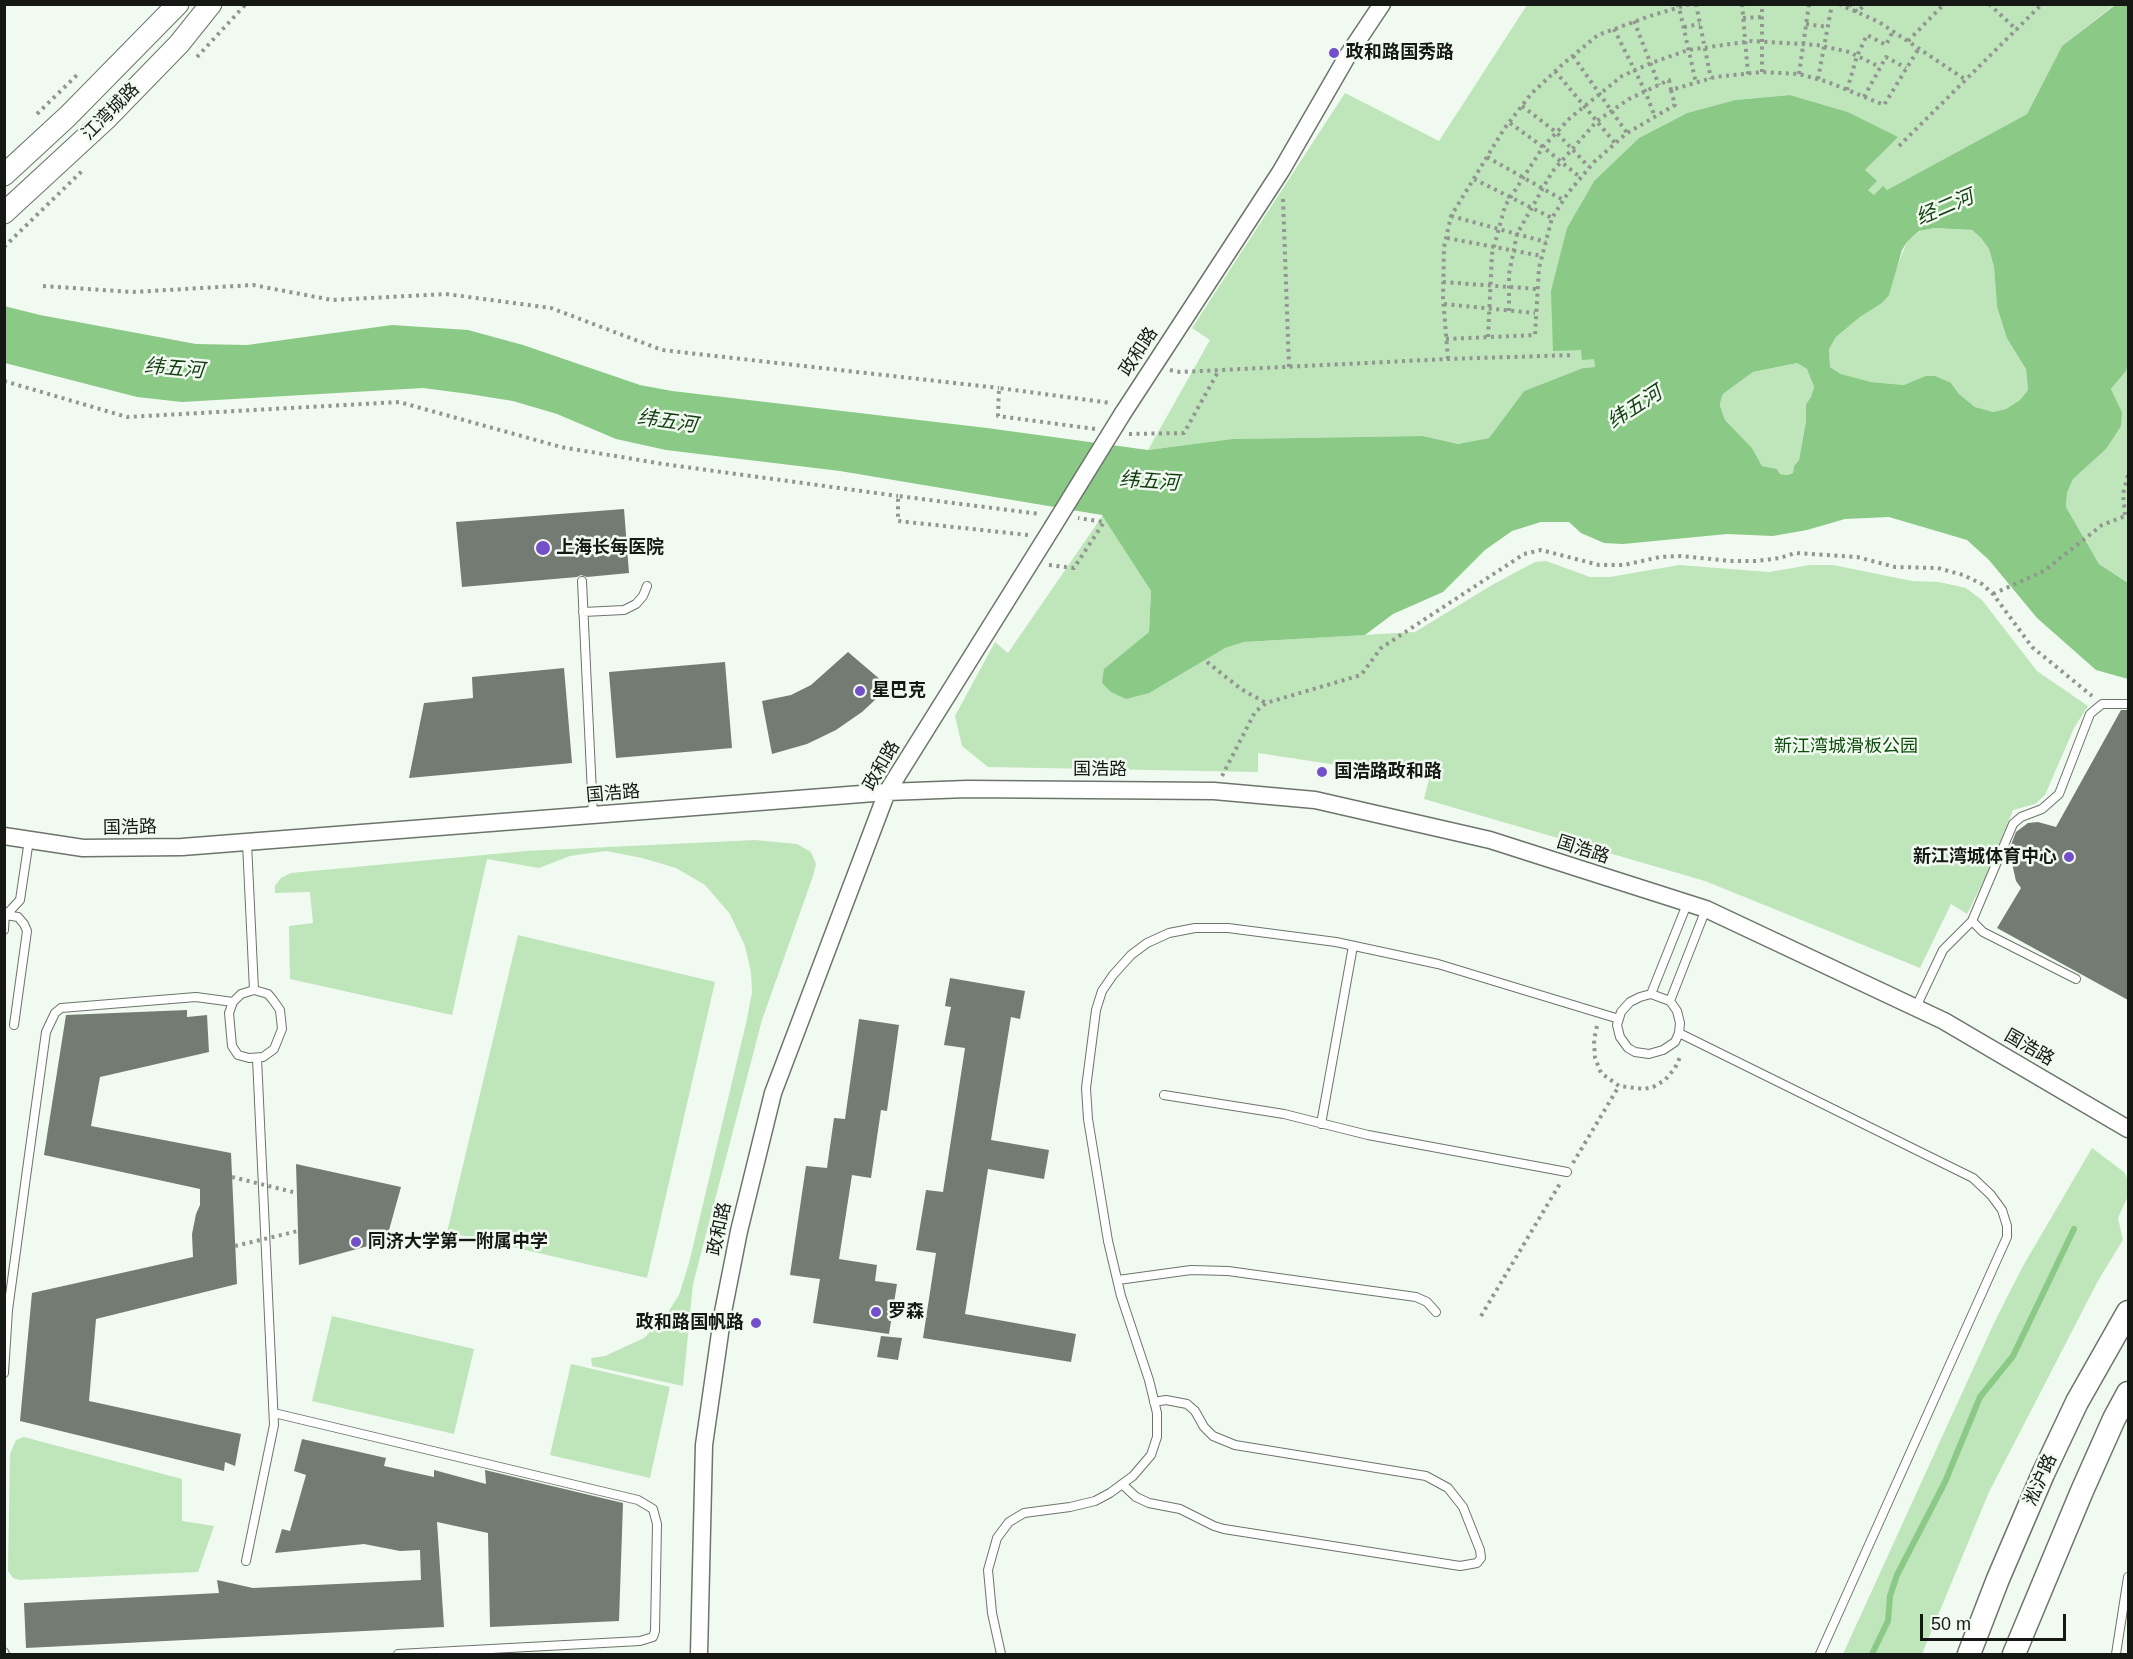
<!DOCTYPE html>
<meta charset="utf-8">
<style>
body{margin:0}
#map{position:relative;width:2133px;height:1659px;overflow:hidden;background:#f1faf0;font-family:Helvetica,sans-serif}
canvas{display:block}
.frame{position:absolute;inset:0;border:6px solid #151814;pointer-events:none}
.scale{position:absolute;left:1920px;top:1614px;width:146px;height:27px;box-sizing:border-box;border:3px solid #151814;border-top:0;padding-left:8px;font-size:18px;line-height:21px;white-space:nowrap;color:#151814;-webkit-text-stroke:4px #f1faf0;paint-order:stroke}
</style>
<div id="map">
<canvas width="2133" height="1659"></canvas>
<div class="frame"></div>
<div class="scale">50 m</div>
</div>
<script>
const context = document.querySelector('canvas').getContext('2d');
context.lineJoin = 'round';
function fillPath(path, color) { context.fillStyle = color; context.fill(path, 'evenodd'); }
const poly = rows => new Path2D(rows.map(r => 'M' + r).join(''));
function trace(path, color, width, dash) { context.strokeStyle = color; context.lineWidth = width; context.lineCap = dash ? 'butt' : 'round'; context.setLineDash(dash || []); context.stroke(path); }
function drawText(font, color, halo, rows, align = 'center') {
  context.font = font + ' Helvetica,"Noto Sans SC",sans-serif'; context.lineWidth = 5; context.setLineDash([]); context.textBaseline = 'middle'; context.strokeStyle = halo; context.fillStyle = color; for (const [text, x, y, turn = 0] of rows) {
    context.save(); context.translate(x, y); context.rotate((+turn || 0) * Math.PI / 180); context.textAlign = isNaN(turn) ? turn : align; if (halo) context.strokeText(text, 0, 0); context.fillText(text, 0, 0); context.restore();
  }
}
const green = poly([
 [1527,5,2128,5,2113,6,2062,46,2027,114,1887,190,1874,195,1868,190,1865,170,1897,137,1848,112,1790,95,1735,100,1687,113,1639,138,1594,181,1567,228,1582,350,1594,359,1595,367,1583,368,1524,391,1489,438,1458,444,1423,436,1232,439,1148,450,1210,340,1192,328,1345,93,1439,141],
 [1935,228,1972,230,1981,238,1989,249,1994,267,1997,307,2002,322,2026,369,2027,379,2028,390,2020,400,2006,409,1993,412,1975,407,1959,394,1951,383,1912,383,1904,385,1871,382,1841,374,1830,367,1829,349,1836,337,1860,317,1882,303,1907,242,1920,231],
 [1797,363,1807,369,1814,387,1811,397,1806,404,1806,421,1799,460,1794,466,1793,473,1787,475,1780,474,1777,469,1762,466,1752,448,1725,420,1720,406,1721,399,1723,394,1753,372],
 [2128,364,2128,583,2099,564,2066,507,2067,493,2073,479,2106,449,2122,412,2111,389,2126,371],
 [1103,515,1151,591,1149,632,1104,670,1225,648,1244,642,1415,632,1492,585,1535,562,1546,561,1590,577,1610,577,1679,565,1769,572,1810,565,1833,565,1912,581,1939,582,1966,588,1982,600,2037,671,2088,706,2074,728,2045,795,2035,804,2013,810,1986,876,1967,914,1951,904,1920,968,1705,881,1424,799,1429,779,1258,753,1258,772,988,767,962,746,955,716,995,642,1008,653],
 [755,840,797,844,811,852,816,864,813,876,762,1020,693,1284,683,1386,592,1366,591,1358,605,1356,644,1338,665,1317,679,1295,689,1263,747,1019,752,992,751,972,745,946,730,914,705,885,676,868,642,858,606,851,570,856,539,868,487,859,452,1015,290,979,289,926,313,923,310,892,275,893,275,886,281,878,291,873,526,851],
 [518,935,715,982,647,1278,447,1232],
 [2092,1148,2124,1172,2128,1180,2128,1196,2118,1218,2123,1240,2099,1279,1989,1492,1922,1654,1843,1654,1994,1323,2023,1266],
 [332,1316,474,1349,454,1434,312,1401],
 [571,1364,670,1387,650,1478,550,1455],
 [24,1437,182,1479,182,1521,214,1526,198,1572,20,1580,13,1578,8,1571,10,1454,16,1440]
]);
const water = poly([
 [2128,5,2128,364,2126,371,2111,389,2122,412,2121,426,2106,449,2073,479,2067,493,2066,507,2099,564,2128,583,2128,679,2096,670,2037,618,1989,560,1967,540,1889,517,1845,519,1807,530,1773,536,1727,534,1623,544,1604,543,1581,533,1569,522,1541,522,1512,531,1485,550,1443,592,1393,614,1365,635,1244,642,1225,648,1149,693,1126,699,1111,692,1102,683,1104,669,1149,632,1151,591,1102,515,840,471,666,450,616,439,557,414,513,401,469,394,423,388,182,402,137,397,5,363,4,306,40,315,196,344,247,345,392,325,468,330,523,345,640,385,672,391,987,428,1148,450,1232,439,1423,436,1458,444,1489,438,1524,391,1583,368,1595,367,1594,359,1582,360,1581,350,1553,351,1551,291,1567,228,1594,181,1639,138,1687,113,1735,100,1790,95,1848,112,1898,137,1865,170,1877,181,1868,190,1874,195,1883,186,1887,190,2027,114,2062,46,2114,6],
 [1935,228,1972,230,1981,238,1989,249,1994,267,1997,307,2007,338,2026,369,2027,379,2028,390,2020,400,2006,409,1993,412,1975,407,1959,394,1951,383,1935,376,1926,376,1904,385,1871,382,1841,374,1830,367,1829,349,1836,337,1860,317,1882,303,1889,295,1902,250,1907,242,1919,231],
 [1797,363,1807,369,1814,387,1811,397,1806,404,1806,421,1799,460,1794,466,1793,473,1787,475,1780,474,1777,469,1762,466,1752,448,1725,420,1720,406,1721,399,1723,394,1753,372]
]);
const stream = poly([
 [1872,1654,1888,1621,1890,1596,1897,1575,1945,1482,1980,1397,2013,1356,2074,1229]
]);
const building = poly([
 [624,509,629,573,587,577,581,575,577,577,462,587,456,522],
 [848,652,889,687,862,712,836,730,807,744,772,754,762,701,791,695,811,685],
 [725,662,732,748,616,758,609,672],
 [564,668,572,763,409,778,424,703,473,698,472,677],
 [2121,710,2128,710,2128,1000,1997,928,2021,888,2016,881,2009,850,2016,832,2028,823,2038,822,2056,827],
 [950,978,1025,991,1020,1019,1011,1017,991,1140,1049,1150,1044,1179,988,1169,965,1314,1076,1334,1071,1362,923,1338,936,1253,916,1250,926,1190,943,1192,965,1048,944,1045,951,1007,945,1006],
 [187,1010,187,1017,207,1015,209,1052,100,1077,91,1126,231,1153,237,1284,96,1319,89,1401,241,1434,235,1466,225,1462,224,1471,20,1421,32,1293,193,1257,192,1234,196,1214,200,1205,200,1189,44,1155,66,1015],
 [859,1019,899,1025,887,1111,881,1110,871,1178,852,1175,839,1259,877,1265,875,1281,897,1284,889,1334,813,1323,820,1279,790,1275,806,1166,827,1168,834,1118,845,1119],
 [296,1164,401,1187,386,1241,299,1265],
 [881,1336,902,1338,898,1360,877,1357],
 [302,1439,386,1458,384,1466,434,1477,434,1470,486,1484,485,1470,623,1503,619,1621,490,1627,488,1533,437,1522,444,1627,26,1648,24,1603,219,1593,217,1580,253,1588,421,1580,420,1550,400,1551,364,1544,275,1553,282,1529,290,1531,306,1475,294,1471]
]);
const path = poly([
 [1677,4,1679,7,1696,83],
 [1696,4,1711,79],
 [1742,4,1748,74],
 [1839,4,1879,22,1966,80],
 [1850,4,1857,12,1866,4],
 [1989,4,2017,30],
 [1743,18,1762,17],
 [1634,21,1659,85],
 [1806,24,1828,27],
 [1684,27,1700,24],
 [1614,29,1645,91,1655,117],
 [1908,41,1944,4],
 [1573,56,1627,133],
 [197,57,246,4],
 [1555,71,1615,143],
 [1762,72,1762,4],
 [1799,74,1809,4],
 [1818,79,1832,4],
 [1847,90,1857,56,1867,35,1886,45,1893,31],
 [1864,97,1886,57,1906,68],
 [1522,106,1556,132,1589,167],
 [37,114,77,75],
 [1510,123,1543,147,1581,178],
 [1899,146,2042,4],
 [1487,157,1563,200],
 [1474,179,1552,218],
 [1283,199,1289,367],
 [1451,216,1546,242],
 [1447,238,1542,256],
 [4,247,83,170],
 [1443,282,1537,289],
 [43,286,133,292,253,285,332,300,446,294,551,308,662,350,999,388],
 [1444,304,1535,313],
 [1509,311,1509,274,1517,234,1552,172,1597,121,1629,99,1669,80,1671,90],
 [1488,337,1492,254,1505,206,1543,147,1570,118,1622,76,1651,63,1688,50,1752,41,1817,45,1849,52,1880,67],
 [1446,339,1535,335,1539,268,1552,218,1568,193,1594,162,1627,133,1675,105,1671,90,1715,77,1762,72,1799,74,1828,82,1884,105,1919,48],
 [1448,359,1443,298,1444,247,1451,216,1504,129,1531,94,1564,63,1598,35,1650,16,1690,4],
 [1170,370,1180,372,1448,359,1574,355],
 [4,381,127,417,399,402,561,447,663,464,898,496],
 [1095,429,998,416,999,388,1111,403],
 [1129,434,1184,433,1219,370],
 [2125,515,2123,494,2128,475],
 [1028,535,898,521,898,496,1040,514],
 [1049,565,1074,568,1104,522,1078,518],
 [1993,594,2044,571,2102,525,2128,515],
 [1207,662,1241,689,1266,703],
 [1222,776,1255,712,1266,703,1361,675,1381,648,1524,554,1541,550,1599,565,1624,565,1660,557,1681,556,1730,561,1756,561,1780,558,1795,553,1857,557,1895,567,1938,568,1963,575,1982,584,1993,594,2032,647,2092,696],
 [1597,1026,1594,1040,1595,1058,1601,1073,1619,1086,1644,1089,1653,1087,1665,1080,1675,1068,1681,1055],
 [1573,1163,1619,1086],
 [1481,1316,1561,1182]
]);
const service = poly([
 [582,581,593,815],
 [583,612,624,610,636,604,643,596,647,586],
 [247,843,254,990],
 [6,915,18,917,24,924,27,931,14,1025],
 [6,915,20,900,29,840],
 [4,930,5,912],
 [2076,979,1983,932,1972,921,2013,824,2021,817,2042,809,2059,794,2090,714,2102,704,2128,704],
 [254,990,268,994,273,1000,280,1010,282,1029,274,1049,263,1057,249,1058,238,1055,232,1046,229,1013,233,1002,241,994,254,990],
 [1651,994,1670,1001,1677,1011,1680,1023,1679,1033,1675,1042,1663,1050,1649,1054,1635,1052,1628,1048,1620,1037,1617,1025,1621,1012,1630,1002,1640,997,1651,994],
 [1651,994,1687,904],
 [1670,1001,1706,909],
 [1916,1007,1943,950,1972,921],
 [1679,1033,1973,1178,1991,1195,2002,1210,2007,1226,2007,1237,1820,1654],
 [1164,1095,1284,1114,1368,1135,1567,1172],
 [1321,1124,1353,946],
 [1118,1280,1191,1270,1228,1271,1416,1297,1427,1302,1436,1312],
 [4,1373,8,1310,26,1177,46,1032,55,1013,61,1008,196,997,233,1002],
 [274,1413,638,1500,653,1509,657,1524,655,1631,653,1637,640,1641,398,1654],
 [1122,1484,1136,1497,1149,1503,1180,1509,1214,1526,1224,1529,1460,1566,1477,1563,1481,1558,1480,1550,1463,1507,1448,1488,1426,1476,1235,1445,1213,1436,1204,1427,1195,1411,1187,1404,1166,1400,1154,1402],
 [246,1561,274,1425,257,1058],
 [4,1652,5,1654],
 [1001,1654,992,1613,988,1570,997,1538,1009,1522,1024,1513,1070,1507,1095,1501,1110,1493,1133,1476,1151,1455,1157,1437,1157,1413,1149,1380,1121,1296,1108,1241,1088,1119,1086,1088,1096,1010,1102,991,1113,975,1131,955,1147,943,1169,933,1195,928,1228,928,1336,942,1438,964,1619,1019],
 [2116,1654,2128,1577]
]);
const minor = poly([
 [1123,413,1281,171,1348,55,1382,4],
 [4,836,83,848,182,847,887,792,967,789,1214,791,1315,800,1490,840,1706,909,1944,1021,2128,1129],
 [699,1654,704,1445,723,1312,739,1231,773,1093,887,792,1052,528]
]);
const tertiary = poly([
 [4,175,68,116,178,4],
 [4,213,107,118,179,44,211,4]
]);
const secondary = poly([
 [1969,1654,1998,1579,2043,1474,2077,1402,2128,1312],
 [2014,1654,2082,1491,2114,1419,2128,1393]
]);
const pathBridge = poly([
 [232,1177,297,1193],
 [235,1246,298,1231]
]);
const minorBridge = poly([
 [1052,528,1123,413]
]);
const markers = [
 [1334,53,6,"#7350c9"],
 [543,548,8,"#7350c9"],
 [860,691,6,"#7350c9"],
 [1322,772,6,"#7350c9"],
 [2069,857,6,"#7350c9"],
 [356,1242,6,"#7350c9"],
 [876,1312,6,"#7350c9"],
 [756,1323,6,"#7350c9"]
];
const poiNames = [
 ["政和路国秀路",1346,53],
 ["上海长每医院",556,548],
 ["星巴克",872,691],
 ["国浩路政和路",1334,772],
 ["新江湾城体育中心",2057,857,"right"],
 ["同济大学第一附属中学",368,1242],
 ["罗森",888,1312],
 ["政和路国帆路",744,1323,"right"]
];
const streetNames = [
 ["江湾城路",111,112,-45],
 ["政和路",1139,352,-57],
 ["政和路",882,766,-60],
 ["国浩路",1100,770],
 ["国浩路",613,794,-5],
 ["国浩路",130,828,-1],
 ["国浩路",1583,850,18],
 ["国浩路",2029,1048,30],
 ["政和路",720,1229,-78],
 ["淞沪路",2041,1480,-66]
];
const parkNames = [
 ["新江湾城滑板公园",1846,747]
];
const waterNames = [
 ["经二河",1945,208,-23],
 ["纬五河",174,369,5],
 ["纬五河",1635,408,-33],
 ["纬五河",667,422,8],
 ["纬五河",1149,482,4]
];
fillPath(green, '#bfe5bb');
fillPath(water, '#8bc986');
trace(stream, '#8bc986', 6);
fillPath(building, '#737b72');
trace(service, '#6c746b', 10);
trace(minor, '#6c746b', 19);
trace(tertiary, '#6c746b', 23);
trace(secondary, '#6c746b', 25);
trace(path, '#919790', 4, [3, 4.5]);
trace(service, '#fff', 8);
trace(minor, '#fff', 16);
trace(tertiary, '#fff', 21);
trace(secondary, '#fff', 22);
trace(minorBridge, '#6c746b', 19, []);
trace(pathBridge, '#919790', 4, [3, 4.5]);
trace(minorBridge, '#fff', 16);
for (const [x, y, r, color] of markers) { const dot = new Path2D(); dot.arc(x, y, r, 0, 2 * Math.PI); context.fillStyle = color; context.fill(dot); trace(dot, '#f1faf0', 2); }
drawText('bold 18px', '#151814', '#f1faf0', poiNames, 'left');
drawText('18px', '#151814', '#f1faf0', streetNames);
drawText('18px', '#0c4c0a', '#f1faf0', parkNames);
drawText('italic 20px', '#143e12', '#f1faf0', waterNames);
</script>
